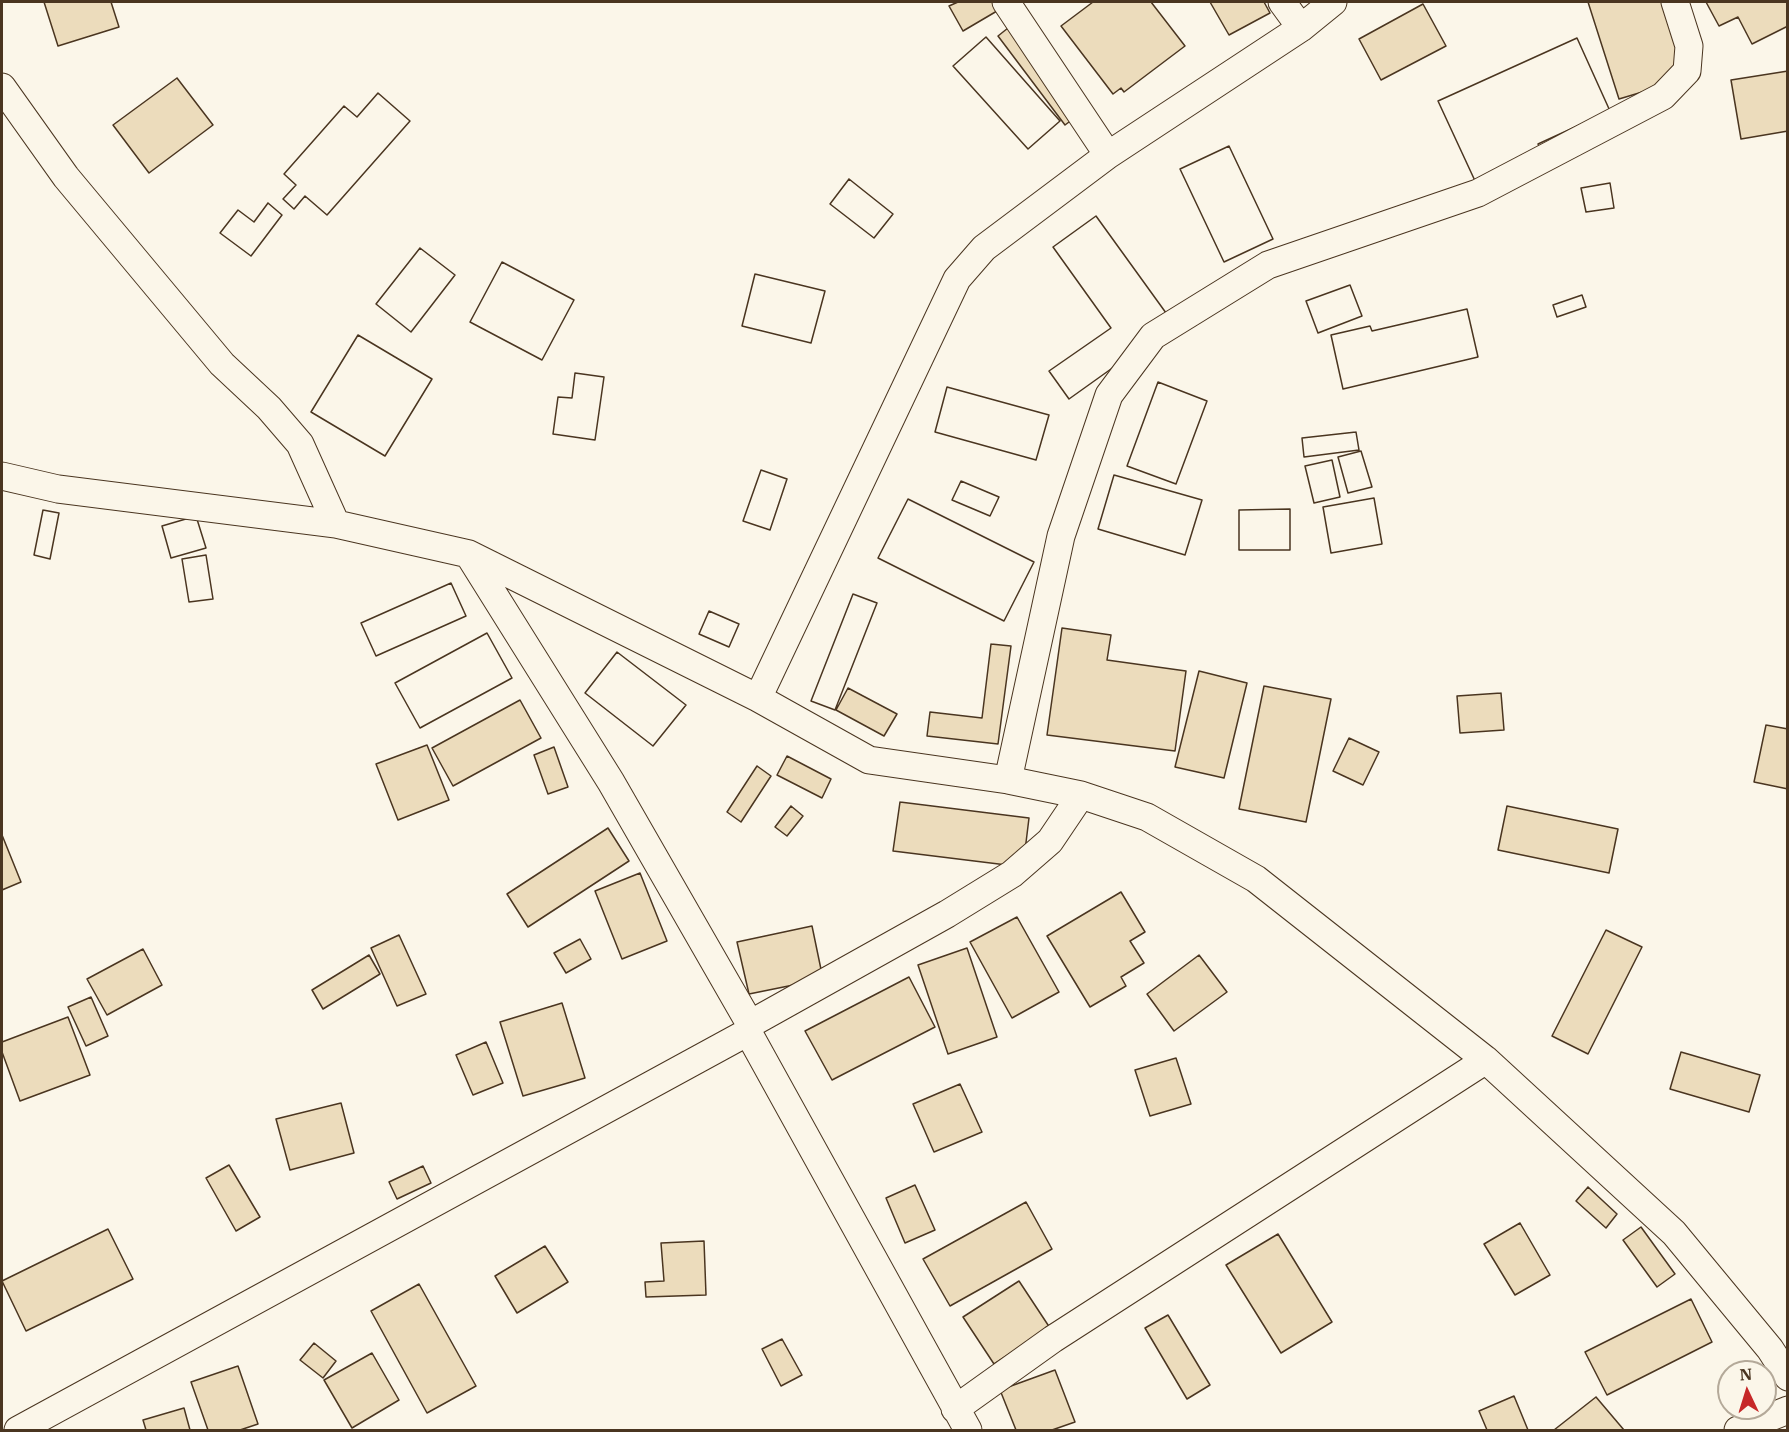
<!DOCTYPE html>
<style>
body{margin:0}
#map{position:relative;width:1789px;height:1432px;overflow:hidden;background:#fbf6e9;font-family:"IBM Plex Serif",serif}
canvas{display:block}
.frame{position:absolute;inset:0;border:3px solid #4a3520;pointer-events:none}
.north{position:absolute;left:1717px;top:1360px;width:60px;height:60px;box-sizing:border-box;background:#fbf6e9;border:2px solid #b4a999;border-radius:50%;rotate:356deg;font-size:16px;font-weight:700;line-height:24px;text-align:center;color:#4a3520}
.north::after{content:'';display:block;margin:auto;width:21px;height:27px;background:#c62828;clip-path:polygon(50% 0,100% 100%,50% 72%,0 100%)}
</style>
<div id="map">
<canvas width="1789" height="1432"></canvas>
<div class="frame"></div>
<div class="north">N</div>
</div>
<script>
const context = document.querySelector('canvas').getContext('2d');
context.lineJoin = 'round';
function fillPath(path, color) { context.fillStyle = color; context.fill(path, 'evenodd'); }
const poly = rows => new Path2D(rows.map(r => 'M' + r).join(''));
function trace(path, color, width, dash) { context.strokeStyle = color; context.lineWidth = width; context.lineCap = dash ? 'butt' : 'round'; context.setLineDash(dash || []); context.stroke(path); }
const building = poly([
 [44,2,111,2,119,27,58,46,44,2],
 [958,2,992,2,997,11,963,31,949,6,958,2],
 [1093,2,1151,2,1185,46,1124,92,1121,88,1113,94,1061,26,1093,2],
 [1210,2,1264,2,1270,13,1229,35,1210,2],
 [1588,2,1666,2,1689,78,1619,99,1588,2],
 [1706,2,1788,2,1788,26,1752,44,1738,17,1719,26,1706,2],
 [1423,4,1446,46,1381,80,1359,39,1423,4],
 [1013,24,1081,113,1065,125,998,36,1013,24],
 [986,37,1060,121,1028,149,953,66,986,37],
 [986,37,1060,121,1028,149,953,66,986,37],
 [1577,38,1610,111,1538,144,1542,153,1476,183,1438,101,1577,38],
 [1577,38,1610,111,1538,144,1542,153,1476,183,1438,101,1577,38],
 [1788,71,1788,131,1741,139,1731,80,1788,71],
 [177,78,213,125,149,173,113,125,177,78],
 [378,93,410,121,327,215,305,196,294,209,283,199,296,185,284,174,344,106,357,117,378,93],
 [378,93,410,121,327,215,305,196,294,209,283,199,296,185,284,174,344,106,357,117,378,93],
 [1229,146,1273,239,1224,262,1180,169,1229,146],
 [1229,146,1273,239,1224,262,1180,169,1229,146],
 [849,179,893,214,874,238,830,204,849,179],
 [849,179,893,214,874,238,830,204,849,179],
 [1610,183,1614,208,1586,212,1581,188,1610,183],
 [1610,183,1614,208,1586,212,1581,188,1610,183],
 [268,203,282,215,251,256,220,233,238,210,254,222,268,203],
 [268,203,282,215,251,256,220,233,238,210,254,222,268,203],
 [1096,216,1174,324,1069,399,1049,371,1111,328,1053,247,1096,216],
 [1096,216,1174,324,1069,399,1049,371,1111,328,1053,247,1096,216],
 [420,248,455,275,411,332,376,304,420,248],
 [420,248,455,275,411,332,376,304,420,248],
 [502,262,574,300,542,360,470,322,502,262],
 [502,262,574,300,542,360,470,322,502,262],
 [755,274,825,291,811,343,742,326,755,274],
 [755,274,825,291,811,343,742,326,755,274],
 [1350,285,1362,316,1318,333,1306,301,1350,285],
 [1350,285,1362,316,1318,333,1306,301,1350,285],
 [1582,295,1586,307,1557,317,1553,305,1582,295],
 [1582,295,1586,307,1557,317,1553,305,1582,295],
 [1467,309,1478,357,1343,389,1331,335,1370,326,1372,331,1467,309],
 [1467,309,1478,357,1343,389,1331,335,1370,326,1372,331,1467,309],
 [358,335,432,379,385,456,311,412,358,335],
 [358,335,432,379,385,456,311,412,358,335],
 [575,373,604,377,595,440,553,434,558,397,572,398,575,373],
 [575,373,604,377,595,440,553,434,558,397,572,398,575,373],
 [1158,382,1207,401,1176,484,1127,466,1158,382],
 [1158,382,1207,401,1176,484,1127,466,1158,382],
 [947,387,1049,415,1036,460,935,432,947,387],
 [947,387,1049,415,1036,460,935,432,947,387],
 [1356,432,1359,450,1304,457,1302,438,1356,432],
 [1356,432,1359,450,1304,457,1302,438,1356,432],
 [1361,451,1372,487,1348,493,1338,457,1361,451],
 [1361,451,1372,487,1348,493,1338,457,1361,451],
 [1332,460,1340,497,1314,503,1305,466,1332,460],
 [1332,460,1340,497,1314,503,1305,466,1332,460],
 [761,470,787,479,770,530,743,521,761,470],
 [761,470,787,479,770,530,743,521,761,470],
 [1114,475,1202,500,1185,555,1098,529,1114,475],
 [1114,475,1202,500,1185,555,1098,529,1114,475],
 [961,481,999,497,990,516,952,500,961,481],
 [961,481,999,497,990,516,952,500,961,481],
 [1374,498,1382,544,1331,553,1323,507,1374,498],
 [1374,498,1382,544,1331,553,1323,507,1374,498],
 [908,499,1034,562,1004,621,878,558,908,499],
 [908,499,1034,562,1004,621,878,558,908,499],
 [1290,509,1290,550,1239,550,1239,510,1290,509],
 [1290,509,1290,550,1239,550,1239,510,1290,509],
 [43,510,59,513,50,559,34,555,43,510],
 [43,510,59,513,50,559,34,555,43,510],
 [196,516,206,548,171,558,162,526,196,516],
 [196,516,206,548,171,558,162,526,196,516],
 [206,555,213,599,189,602,182,559,206,555],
 [206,555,213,599,189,602,182,559,206,555],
 [451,583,466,616,376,656,361,623,451,583],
 [451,583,466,616,376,656,361,623,451,583],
 [853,594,877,603,835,710,811,701,853,594],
 [853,594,877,603,835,710,811,701,853,594],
 [709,611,739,624,729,647,699,634,709,611],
 [709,611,739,624,729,647,699,634,709,611],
 [1062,628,1111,635,1107,660,1186,671,1175,751,1047,735,1062,628],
 [487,633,512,678,420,728,395,683,487,633],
 [487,633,512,678,420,728,395,683,487,633],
 [991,644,1011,646,998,744,927,736,930,712,982,718,991,644],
 [617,652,686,705,653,746,585,693,617,652],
 [617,652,686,705,653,746,585,693,617,652],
 [1199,671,1247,683,1224,778,1175,767,1199,671],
 [1264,686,1331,699,1306,822,1239,809,1264,686],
 [848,688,897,714,884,736,836,710,848,688],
 [1501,693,1504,730,1460,733,1457,696,1501,693],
 [520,700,541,738,453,786,432,748,520,700],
 [1766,725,1788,729,1788,789,1754,782,1766,725],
 [1349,738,1379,752,1363,785,1333,771,1349,738],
 [427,745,449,800,398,820,376,764,427,745],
 [554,747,568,787,548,794,534,755,554,747],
 [787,756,831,779,822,798,777,775,787,756],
 [757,766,771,776,741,822,727,812,757,766],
 [900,802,1029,818,1023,867,893,851,900,802],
 [791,806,803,816,787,836,775,827,791,806],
 [1507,806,1618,829,1609,873,1498,850,1507,806],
 [608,828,629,861,528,927,507,894,608,828],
 [2,835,21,882,2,890,2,835],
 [640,873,667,941,622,959,595,891,640,873],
 [1121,892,1145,932,1130,941,1144,963,1121,977,1126,986,1090,1007,1047,936,1121,892],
 [1017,917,1059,992,1012,1018,970,942,1017,917],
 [812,926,823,979,749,994,737,942,812,926],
 [1606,930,1642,947,1588,1054,1552,1036,1606,930],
 [399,935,426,994,397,1006,371,948,399,935],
 [580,939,591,959,566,973,554,953,580,939],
 [967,948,997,1037,948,1054,918,965,967,948],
 [143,949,162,985,107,1015,87,979,143,949],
 [369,955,380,974,323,1009,312,990,369,955],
 [1199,955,1227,992,1174,1031,1147,994,1199,955],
 [909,977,935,1027,832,1080,805,1031,909,977],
 [91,997,108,1036,86,1046,68,1007,91,997],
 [562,1003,585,1078,523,1096,500,1022,562,1003],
 [68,1017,90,1075,20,1101,2,1052,2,1042,68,1017],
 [486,1042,503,1083,473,1095,456,1055,486,1042],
 [1681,1052,1760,1075,1749,1112,1670,1089,1681,1052],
 [1176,1058,1191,1104,1150,1116,1135,1070,1176,1058],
 [960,1084,982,1132,934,1152,913,1104,960,1084],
 [341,1103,354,1153,290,1170,276,1119,341,1103],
 [229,1165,260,1217,236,1231,206,1178,229,1165],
 [423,1166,431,1183,397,1199,389,1182,423,1166],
 [915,1185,935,1230,905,1243,886,1198,915,1185],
 [1588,1187,1617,1214,1606,1228,1576,1201,1588,1187],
 [1026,1202,1052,1249,950,1306,923,1259,1026,1202],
 [1520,1223,1550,1275,1515,1295,1484,1244,1520,1223],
 [1641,1227,1675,1274,1657,1287,1623,1240,1641,1227],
 [108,1229,133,1279,26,1331,2,1281,108,1229],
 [1278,1234,1332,1322,1281,1353,1226,1265,1278,1234],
 [704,1241,706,1295,646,1297,645,1282,664,1281,661,1243,704,1241],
 [545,1246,568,1282,517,1313,495,1276,545,1246],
 [1019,1281,1050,1328,994,1364,963,1317,1019,1281],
 [419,1284,476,1386,427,1413,371,1311,419,1284],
 [1691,1299,1712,1342,1607,1395,1585,1352,1691,1299],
 [1168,1315,1210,1385,1187,1399,1145,1328,1168,1315],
 [782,1339,802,1375,781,1386,762,1349,782,1339],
 [314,1343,336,1361,323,1378,300,1360,314,1343],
 [372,1353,399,1400,352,1428,324,1380,372,1353],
 [238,1366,258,1424,240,1430,208,1430,191,1382,238,1366],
 [1055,1370,1075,1422,1052,1430,1016,1430,1000,1390,1055,1370],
 [1514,1396,1528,1430,1487,1430,1479,1411,1514,1396],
 [1596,1397,1624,1430,1554,1430,1596,1397],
 [184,1408,190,1430,146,1430,143,1420,184,1408]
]);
const minor = poly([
 [1006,2,1108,155],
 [1282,2,1301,28],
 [2,87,66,177,222,364,269,408,300,444,336,524],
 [2,476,58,489,336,524,469,554,758,698,869,760,1008,780,1081,795,1147,817,1256,879,1486,1060,1674,1233,1770,1349,1788,1377],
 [469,555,611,782,750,1024,748,1032,968,1430],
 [758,698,957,279,984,248,1108,155,1301,28,1333,2],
 [1008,780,1061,536,1109,395,1153,336,1268,265,1478,193,1663,96,1687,71,1689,46,1675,2],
 [750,1024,947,914,1012,874,1050,841,1081,795],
 [955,1409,1053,1339,1486,1060],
 [18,1430,748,1032],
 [1738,1430,1788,1410]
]);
fillPath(building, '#ecdcbc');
trace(building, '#4a3520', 1.5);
trace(minor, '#4a3520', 29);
trace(minor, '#fbf6e9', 27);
</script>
